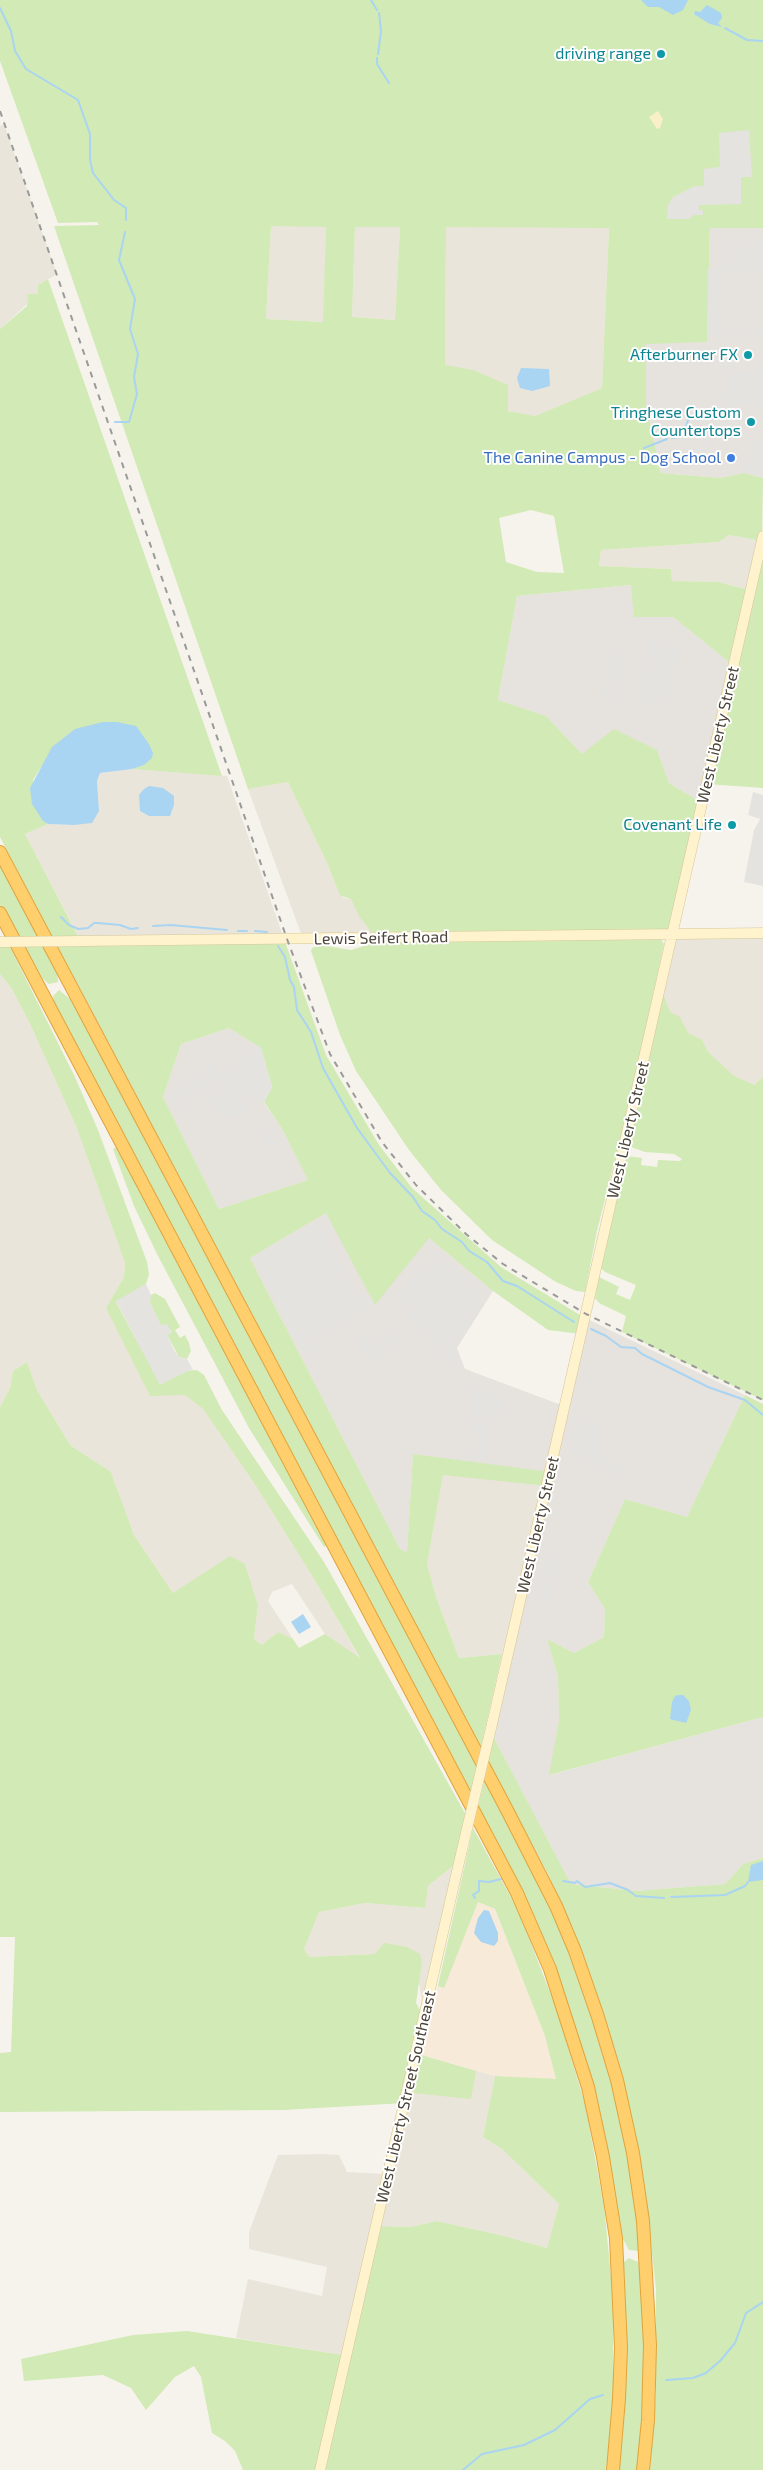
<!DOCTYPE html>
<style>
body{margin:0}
canvas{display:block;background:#f6f3ec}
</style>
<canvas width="763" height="2470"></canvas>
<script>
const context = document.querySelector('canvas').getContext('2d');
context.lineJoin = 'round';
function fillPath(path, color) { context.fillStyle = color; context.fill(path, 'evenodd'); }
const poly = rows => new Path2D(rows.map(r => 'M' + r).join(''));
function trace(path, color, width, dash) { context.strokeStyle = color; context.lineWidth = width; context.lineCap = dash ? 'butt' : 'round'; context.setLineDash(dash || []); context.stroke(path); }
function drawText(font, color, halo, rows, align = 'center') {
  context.font = font + ' "Exo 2",sans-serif'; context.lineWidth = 4; context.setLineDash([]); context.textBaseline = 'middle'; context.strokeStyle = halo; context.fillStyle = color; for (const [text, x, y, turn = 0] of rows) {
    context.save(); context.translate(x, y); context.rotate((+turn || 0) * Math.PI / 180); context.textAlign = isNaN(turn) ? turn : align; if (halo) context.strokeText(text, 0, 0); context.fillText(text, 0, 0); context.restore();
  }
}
const residential = poly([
 [4,124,57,274,38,285,38,294,0,329,0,126],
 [271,226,326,226,324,322,266,319],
 [355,227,400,227,395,320,352,317],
 [446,227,609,227,602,388,535,416,508,411,445,365],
 [729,535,762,541,751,590,718,582,672,581,671,569,599,566,601,550,719,542],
 [132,769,227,776,284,939,81,941,25,834,48,824,74,825,99,811,97,781,100,773],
 [288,782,328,865,338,891,343,898,351,899,373,934,303,939,248,789],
 [763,933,763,1077,726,1109,654,1013,672,934],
 [0,974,12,989,30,1024,76,1126,125,1263,124,1277,106,1308,185,1395,203,1409,254,1483,314,1579,360,1659,325,1634,292,1584,272,1592,268,1601,293,1639,278,1632,262,1645,254,1639,258,1605,245,1564,173,1593,134,1535,111,1472,70,1445,37,1390,27,1362,13,1371,10,1388,0,1407],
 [443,1474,547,1486,522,1596,502,1654,459,1658,436,1597,427,1564],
 [454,1865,422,2000,414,1957,375,1954,309,1957,304,1949,319,1912,365,1903,424,1908,428,1886],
 [421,2055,495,2076,483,2137,502,2149,559,2204,547,2248,500,2235,436,2221,411,2227,381,2226],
 [321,2154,339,2155,347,2172,384,2174,343,2355,236,2338,248,2279,322,2296,327,2267,249,2249,249,2232,278,2155]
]);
const commercial = poly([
 [478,1902,495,1909,545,2036,557,2080,495,2076,421,2055,438,1985,444,1987]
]);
const industrial = poly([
 [710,228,763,228,763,478,744,473,720,478,661,473,646,405,646,343,707,342],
 [632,585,634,616,673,617,734,666,702,803,669,783,657,750,582,754,546,716,498,700,517,596],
 [229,1028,261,1048,264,1103,281,1127,308,1180,219,1209,163,1097,181,1044],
 [326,1213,429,1238,493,1291,457,1348,465,1369,564,1406,585,1318,745,1395,687,1517,625,1499,588,1582,605,1609,604,1637,574,1653,547,1639,558,1677,559,1720,550,1775,763,1717,763,1858,743,1864,725,1884,636,1891,571,1884,494,1738,525,1602,522,1596,550,1473,413,1454,407,1552,400,1549,250,1258]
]);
const green = poly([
 [0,0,763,0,763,228,710,228,707,342,646,344,646,405,661,473,720,478,744,473,763,478,762,541,729,535,719,542,601,550,599,566,671,569,672,581,718,582,750,590,758,558,763,560,763,788,707,784,734,666,673,617,634,617,631,585,517,596,498,700,546,716,582,754,614,729,657,750,669,783,702,803,672,934,373,934,359,916,351,899,341,896,338,891,328,865,288,782,248,789,54,226,99,225,97,222,58,223,0,61],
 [271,226,326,227,323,322,266,319],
 [355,227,400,227,395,320,352,317],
 [446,227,609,228,602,388,535,416,508,411,508,385,473,370,445,365],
 [531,510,554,516,564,573,537,572,506,562,499,518],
 [48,279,222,776,132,769,144,765,150,749,145,738,41,767,33,780,43,821,48,824,25,834,79,938,53,938,0,837,0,329,27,306,28,294,38,294,38,285],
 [0,859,42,939,20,939,0,905],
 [645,938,661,939,664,944,632,1090,597,1231,585,1292,576,1291,556,1282,492,1240,441,1190,409,1150,356,1071,340,1035,311,951,312,948,321,945,351,950,373,943],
 [284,939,326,1055,379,1145,412,1188,501,1267,585,1318,581,1334,548,1330,493,1291,429,1238,375,1305,326,1213,250,1258,400,1549,407,1552,413,1454,550,1472,547,1486,443,1475,427,1564,436,1597,459,1658,502,1654,481,1747,58,947],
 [229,1028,261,1048,272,1087,264,1102,281,1127,308,1180,219,1209,163,1097,181,1044],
 [0,947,10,947,75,1077,98,1130,147,1262,149,1274,146,1284,116,1302,160,1384,187,1371,197,1370,204,1375,222,1410,324,1562,466,1815,454,1865,428,1886,425,1908,365,1903,319,1912,304,1949,309,1957,375,1954,384,1943,407,1947,420,1954,422,1962,416,2003,421,2012,405,2103,283,2110,0,2112,0,2053,11,2052,15,1937,0,1937,0,1407,10,1388,13,1371,27,1362,37,1390,70,1445,111,1472,134,1535,173,1593,230,1556,245,1564,258,1605,254,1639,262,1645,278,1632,293,1639,299,1648,325,1634,360,1658,314,1579,254,1483,203,1409,185,1395,150,1396,106,1308,124,1277,125,1263,76,1126,30,1024,12,989,0,974],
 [25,947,46,947,57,970,58,982,49,984,43,979],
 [59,990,70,999,125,1097,478,1762,471,1794,54,1003,53,996],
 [663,993,670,1012,680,1017,688,1033,702,1040,708,1052,734,1076,754,1085,763,1077,763,1400,622,1332,626,1316,599,1303,595,1298,599,1277,619,1287,616,1294,630,1300,636,1285,605,1272,601,1268,627,1156,642,1158,641,1165,657,1167,658,1160,680,1161,682,1159,674,1154,645,1152,628,1146],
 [117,1147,327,1545,324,1547,249,1428,158,1256,134,1206,113,1149],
 [155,1293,165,1299,180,1327,175,1330,180,1338,185,1335,189,1343,191,1351,187,1359,179,1357,167,1335,172,1332,161,1326,150,1303,149,1296],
 [745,1395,763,1404,763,1717,549,1775,559,1720,558,1677,547,1639,574,1653,604,1637,605,1609,588,1582,625,1499,687,1517],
 [494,1738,571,1884,636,1891,725,1884,743,1864,763,1858,763,2470,650,2470,656,2393,656,2289,644,2181,630,2109,606,2020,573,1928,548,1874,488,1761],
 [485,1777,517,1837,570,1949,609,2066,634,2182,640,2250,638,2251,629,2250,623,2239,601,2121,586,2063,478,1807],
 [473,1828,519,1912,557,2011,585,2104,604,2206,613,2297,613,2405,606,2470,324,2470,381,2226,411,2227,436,2221,500,2235,547,2248,559,2204,502,2149,483,2137,495,2076,556,2079,545,2036,495,1909,478,1902,444,1988,438,1986,437,1990],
 [421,2055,476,2071,471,2099,413,2093],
 [629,2258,638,2262,640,2269,645,2381,638,2470,618,2470,625,2387,626,2342,623,2266,624,2262],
 [187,2331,343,2355,316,2470,243,2470,235,2451,225,2441,212,2433,201,2377,194,2366,175,2377,146,2410,131,2388,103,2375,24,2381,21,2359,133,2335]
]);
const sand = poly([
 [658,111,663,119,660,128,657,129,649,117]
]);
const parking = poly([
 [749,130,752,177,741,177,741,204,699,205,699,210,703,210,703,215,694,215,689,219,667,219,668,205,673,197,695,186,704,186,704,169,720,167,719,133],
 [721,242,763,242,763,338,707,338,708,269,721,269],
 [735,270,739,270,739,274,762,274,762,329,720,329,721,307,717,307,718,297,721,296,721,274,735,274],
 [759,342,763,342,763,411,759,404,742,402,736,406,734,424,731,426,728,423,726,404,724,401,715,400,716,396,725,391,726,381,723,374,713,374,714,361,719,356,726,357,732,361,731,370,757,372,759,361,762,361,762,350,759,349],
 [760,436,763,436,763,477,742,472,751,439,757,440],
 [712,439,713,463,690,461,690,454,696,444],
 [648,639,680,645,668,707,636,702],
 [611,644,624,647,622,658,627,659,617,704,600,699],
 [753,792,763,795,763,886,744,882,754,830,760,819,748,815],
 [257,1045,261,1048,272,1087,264,1102,261,1099,252,1100,250,1103,252,1107,235,1119,230,1113,221,1119,204,1096,217,1086,213,1081,187,1101,189,1105,177,1114,168,1095,211,1061,222,1076,238,1064,236,1060],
 [268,1129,278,1144,270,1150,259,1134],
 [318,1221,357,1294,370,1295,377,1309,366,1311,310,1342,306,1341,308,1346,325,1337,329,1346,304,1359,297,1338,293,1336,253,1257],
 [435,1250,478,1286,482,1293,480,1308,456,1347,458,1358,462,1368,436,1358,435,1347,431,1341,426,1334,420,1332,394,1299],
 [146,1284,151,1295,150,1303,161,1325,167,1324,172,1332,167,1335,174,1350,179,1357,187,1359,193,1370,187,1371,160,1385,116,1301],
 [385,1324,393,1335,407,1346,394,1348,386,1352,380,1362,367,1362,355,1340,373,1330,379,1339,382,1339,384,1337],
 [471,1385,489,1390,511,1412,502,1419,493,1412,485,1461,468,1459,469,1450,478,1451,479,1435,469,1434,469,1422,467,1422,472,1394,469,1393],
 [572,1415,603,1425,597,1452,629,1468,623,1480,580,1460,580,1456,570,1452,571,1438,567,1436],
 [547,1551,560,1562,551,1605,536,1600]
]);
const water = poly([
 [641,0,688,0,683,10,673,15,659,7,648,7],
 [707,5,721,13,722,18,718,23,722,27,710,24,694,14,695,11,700,12],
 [521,368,549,369,550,386,532,391,520,388,517,378],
 [103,722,117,722,136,726,149,744,153,753,152,758,144,765,132,769,100,773,97,781,99,811,92,823,74,825,48,824,43,821,32,804,30,788,52,747,75,729],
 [149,786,163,788,174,796,174,805,170,816,149,816,140,811,139,795,144,789],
 [303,1614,311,1627,299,1634,291,1622],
 [679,1695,683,1695,689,1701,691,1710,686,1723,670,1719,672,1702,675,1696],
 [763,1861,763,1880,748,1882,751,1865],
 [484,1910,489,1911,498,1933,498,1941,494,1946,481,1942,474,1933,478,1918]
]);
const stream = poly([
 [371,0,377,10],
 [0,8,11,31,15,51,26,69,78,100,90,134,90,160,93,173,114,200,126,208,126,220],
 [725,28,747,40,763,41],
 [378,54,381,31,379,13],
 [377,58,377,64,389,83],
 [115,422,129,422,137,394,134,377,138,354,130,329,135,299,119,260,125,232],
 [672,438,683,436,689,417],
 [644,448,667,439],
 [61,917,69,925,78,929,88,928,94,923,98,923,120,925,131,929,138,928],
 [153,926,171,925,227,930],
 [238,931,247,931],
 [255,931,267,932],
 [278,946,285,957,290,980,294,987,297,1010,311,1032,323,1068,357,1128,390,1173,413,1197,422,1211,435,1220,442,1229,462,1242,469,1251,487,1262,503,1281,517,1286,574,1322],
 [591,1329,606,1336,621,1347,635,1348,642,1354,708,1387,745,1400,763,1415],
 [563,1881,575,1883,577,1881,585,1887,610,1883,628,1890,636,1896,664,1898],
 [671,1897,725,1895,745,1886,748,1882],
 [475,1898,473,1895,479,1891,479,1881,489,1882,501,1879],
 [666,2380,693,2378,706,2373,721,2360,735,2343,746,2313,763,2302],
 [463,2470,482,2454,524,2445,555,2430,590,2399,603,2395]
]);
const secondary = poly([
 [81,941,763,933],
 [492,1724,763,536],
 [320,2470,461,1854]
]);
const highway = poly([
 [0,852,507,1810,556,1906,575,1951,598,2017,617,2080,633,2153,643,2221,650,2345,648,2420,643,2470],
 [0,913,517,1893,550,1969,588,2087,603,2157,616,2238,621,2348,619,2399,613,2470]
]);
const rail = poly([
 [0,111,287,939,330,1054,382,1142,416,1185,466,1234,503,1264,586,1314,763,1400]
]);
const secondaryBridge = poly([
 [0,942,81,941],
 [461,1854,492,1724]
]);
const markers = [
 [661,54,5,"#0f9aa8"],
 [748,355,5,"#0f9aa8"],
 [751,422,5,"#0f9aa8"],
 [731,458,5,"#3f7fe0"],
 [732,825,5,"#0f9aa8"]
];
const cultureNames = [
 ["driving range",651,54],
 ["Afterburner FX",738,355],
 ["Tringhese Custom",741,413],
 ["Countertops",741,431],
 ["Covenant Life",722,825]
];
const shopNames = [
 ["The Canine Campus - Dog School",721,458]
];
const streetNames = [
 ["West Liberty Street",718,735,-77],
 ["Lewis Seifert Road",381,938,-1],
 ["West Liberty Street",628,1130,-77],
 ["West Liberty Street",538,1525,-77],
 ["West Liberty Street Southeast",406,2097,-77]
];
fillPath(residential, '#eae5da');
fillPath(commercial, '#f7ead8');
fillPath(industrial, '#e6e2dd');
fillPath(green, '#d2eab5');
fillPath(sand, '#f9efc9');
fillPath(parking, '#e5e3e0');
fillPath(water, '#a9d4f2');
trace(stream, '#a9d4f2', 2);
trace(secondary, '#d6c79b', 11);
trace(highway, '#e0a43c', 14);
trace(secondary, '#fff3cd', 10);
trace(highway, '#ffcf6e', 12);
trace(rail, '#9a9a9a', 2, [6, 6]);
trace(secondaryBridge, '#d6c79b', 11, []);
trace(secondaryBridge, '#fff3cd', 10);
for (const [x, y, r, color] of markers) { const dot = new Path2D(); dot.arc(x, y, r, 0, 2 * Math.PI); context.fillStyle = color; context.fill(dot); trace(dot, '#fff', 2); }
drawText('16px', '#0d838f', '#fff', cultureNames, 'right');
drawText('16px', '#366cbe', '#fff', shopNames, 'right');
drawText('16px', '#4b4439', '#fff', streetNames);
</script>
